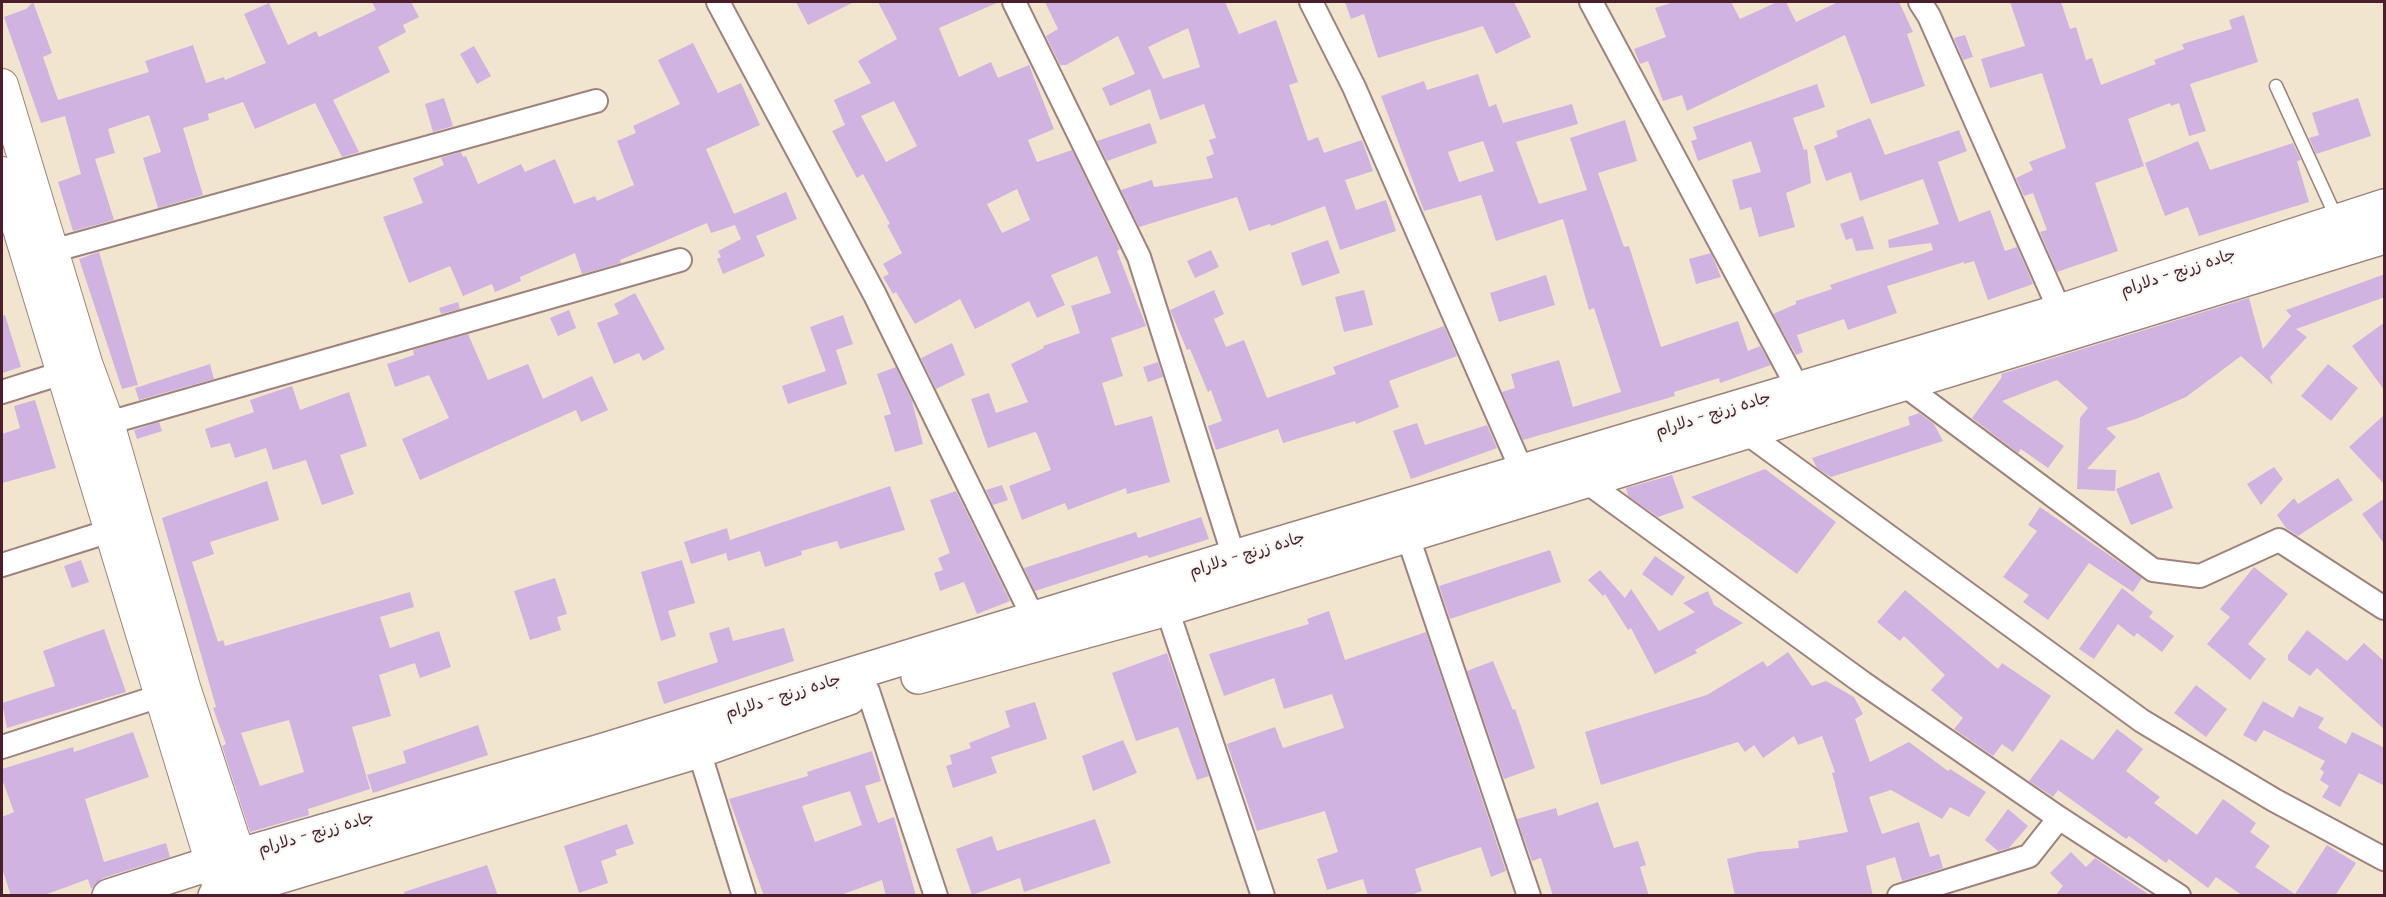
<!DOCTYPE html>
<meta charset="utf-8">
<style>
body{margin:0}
#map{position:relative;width:2386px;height:897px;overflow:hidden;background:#f2e5cf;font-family:Mali,sans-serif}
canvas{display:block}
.frame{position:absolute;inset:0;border:3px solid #4a1f2b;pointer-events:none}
</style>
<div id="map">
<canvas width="2386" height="897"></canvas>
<div class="frame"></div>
</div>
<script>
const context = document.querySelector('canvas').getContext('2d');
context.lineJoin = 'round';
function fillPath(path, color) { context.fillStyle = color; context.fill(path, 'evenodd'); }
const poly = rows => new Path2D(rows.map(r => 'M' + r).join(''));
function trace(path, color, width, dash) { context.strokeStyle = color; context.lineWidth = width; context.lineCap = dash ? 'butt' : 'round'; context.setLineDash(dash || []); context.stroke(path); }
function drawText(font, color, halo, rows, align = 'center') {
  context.font = font + ' Mali,"Playpen Sans Arabic",sans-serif'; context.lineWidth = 4.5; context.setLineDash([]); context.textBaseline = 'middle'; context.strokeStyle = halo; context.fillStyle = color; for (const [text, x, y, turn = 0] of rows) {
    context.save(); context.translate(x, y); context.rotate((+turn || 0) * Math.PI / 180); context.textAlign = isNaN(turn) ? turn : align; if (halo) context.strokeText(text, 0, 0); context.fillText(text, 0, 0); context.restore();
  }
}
const building = poly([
 [33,2,52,53,43,57,58,100,149,72,145,61,193,45,206,83,224,77,225,80,266,63,244,14,269,3,288,45,316,31,319,37,376,10,372,2,411,2,419,17,403,25,406,32,378,47,390,72,333,100,359,152,342,157,315,103,255,129,243,102,208,114,209,120,183,128,203,195,158,208,143,158,161,152,149,115,108,129,115,153,95,159,114,220,73,231,58,182,81,174,65,116,41,123,4,17,26,9],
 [796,2,854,2,808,25],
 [878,2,999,2,939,28,959,77,991,62,998,78,1029,65,1054,129,1028,140,1037,162,1072,150,1120,249,1117,251,1146,326,1111,338,1123,376,1102,383,1115,426,1152,416,1170,482,1127,494,1126,488,1068,510,1065,503,1022,520,1009,486,1051,470,1037,434,1035,432,988,448,971,399,989,393,996,413,1028,402,1011,364,1044,348,1043,346,1080,333,1071,306,1111,293,1097,256,1051,275,1065,305,1037,318,1029,301,975,329,960,299,915,324,896,292,893,294,883,277,889,274,883,264,902,253,887,225,890,224,863,174,857,178,832,131,845,125,834,100,871,83,858,61,897,39],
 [894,101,917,146,886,162,861,116],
 [1017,189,1030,220,1002,233,987,204],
 [1045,2,1225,2,1239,34,1276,20,1298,82,1289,85,1308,141,1318,137,1324,153,1362,140,1373,171,1345,180,1356,210,1386,200,1396,231,1340,250,1325,206,1271,226,1270,224,1249,231,1237,197,1139,227,1121,190,1152,180,1154,187,1213,178,1206,157,1214,154,1209,140,1216,138,1204,104,1160,120,1150,89,1110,106,1102,88,1135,74,1118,36,1066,65,1060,65,1046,36,1058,29],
 [1188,28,1200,67,1163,79,1148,47],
 [1345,2,1514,2,1531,37,1496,54,1483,26,1378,58,1364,14,1351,19],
 [1674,2,1731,2,1740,19,1777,2,1786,2,1796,22,1838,2,1899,2,1913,32,1907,34,1925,86,1871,104,1845,35,1687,111,1682,95,1663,101,1648,61,1640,64,1634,49,1666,37,1655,8],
 [2010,2,2061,2,2070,29,2076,27,2086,60,2092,58,2101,85,2156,64,2154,60,2184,49,2182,44,2232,29,2229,20,2244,15,2258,62,2190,84,2206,131,2189,136,2179,103,2171,106,2170,103,2128,119,2144,166,2095,183,2118,251,2057,272,2040,232,2047,230,2033,193,2024,196,2016,178,2033,170,2029,162,2066,148,2042,73,1990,88,1981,59,2025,46],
 [1965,35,1973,57,1963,60,1954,38],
 [693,43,718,93,741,83,760,125,706,149,734,214,786,192,797,219,756,236,765,256,723,274,717,259,721,257,718,251,741,239,735,225,711,233,707,223,620,260,621,263,582,274,575,253,520,277,521,281,495,292,492,284,463,296,450,266,409,283,383,217,423,203,413,178,444,165,441,158,461,152,463,157,466,156,478,184,521,164,525,172,555,159,574,204,595,196,597,201,634,185,617,141,636,133,633,126,680,104,658,60],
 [474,46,491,76,477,84,460,54],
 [1478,74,1489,107,1496,104,1503,123,1572,104,1578,124,1516,142,1539,204,1587,190,1570,138,1625,120,1637,161,1598,173,1624,247,1629,246,1661,347,1738,321,1748,351,1760,346,1771,365,1720,383,1719,378,1674,392,1675,396,1523,440,1502,392,1515,388,1511,374,1559,360,1573,407,1621,392,1594,308,1589,310,1563,219,1496,241,1481,195,1424,211,1381,96,1424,81,1427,90],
 [1483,141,1494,171,1459,182,1448,152],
 [1817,84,1825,107,1793,118,1804,150,1807,149,1811,183,1786,193,1795,227,1759,237,1751,207,1740,210,1732,180,1761,172,1751,141,1698,161,1691,141,1697,139,1693,127],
 [444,98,453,126,433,132,425,104],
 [2358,98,2371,136,2316,154,2309,138,2319,135,2312,113],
 [1870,118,1885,155,1959,130,1967,151,1938,162,1959,222,1990,210,2005,251,2017,247,2033,284,1988,300,1974,261,1964,264,1964,262,1887,286,1897,313,1848,330,1844,319,1797,335,1803,352,1796,355,1773,314,1796,304,1796,301,1832,289,1830,285,1933,250,1931,243,1889,248,1888,240,1939,224,1923,179,1860,201,1851,172,1826,181,1814,146,1838,137,1836,131],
 [1150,123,1157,143,1107,161,1097,141],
 [2198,141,2210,170,2293,143,2301,160,2297,161,2309,202,2199,236,2188,207,2165,216,2145,163],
 [1863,216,1874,249,1856,251,1852,238,1846,240,1840,224],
 [1328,240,1340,273,1302,286,1291,253],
 [1211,250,1219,267,1195,278,1187,261],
 [99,252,138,385,122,389,79,259],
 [1711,253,1721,277,1696,284,1689,259],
 [2385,274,2385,297,2296,329,2307,337,2270,377,2273,385,2241,356,2186,397,2136,419,2106,428,2116,437,2087,469,2116,470,2115,491,2077,489,2080,418,2088,408,2057,380,2002,401,2064,446,2048,468,2021,449,2018,453,1972,418,2002,377,2001,374,2249,298,2263,349,2291,316,2286,310],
 [1546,275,1555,305,1499,322,1490,293],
 [1214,290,1224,314,1214,319,1226,347,1244,340,1267,398,1336,374,1333,367,1444,326,1457,356,1389,381,1399,407,1356,424,1355,421,1283,443,1278,429,1216,450,1208,426,1222,421,1211,390,1208,392,1190,349,1187,350,1170,310],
 [1364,290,1373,325,1344,332,1335,297],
 [635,293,665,349,643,361,639,353,614,364,597,323,619,314,614,304],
 [458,302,460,309,441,314,439,308],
 [569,310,576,328,558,336,550,318],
 [5,315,21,367,2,373,2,316],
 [843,315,853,344,836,350,847,384,788,404,782,386,826,371,810,327],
 [2385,322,2385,391,2352,346],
 [468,334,488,380,528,364,543,399,592,376,608,410,581,422,576,410,420,480,402,439,449,418,429,375,395,387,387,364,414,355,413,350],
 [952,343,965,375,936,389,921,358],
 [1158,362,1163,377,1148,382,1143,367],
 [210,364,214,379,139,400,135,388],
 [2328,364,2358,388,2331,421,2301,396],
 [896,367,912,401,923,444,895,452,884,416,891,414,877,374],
 [292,386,300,410,349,392,367,446,340,455,354,494,322,505,306,460,273,470,266,448,235,458,230,443,211,448,205,429,254,412,250,400],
 [35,400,56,468,2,483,2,434,20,428,14,406],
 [1919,413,1934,424,1943,441,1831,477,1817,468,1812,458,1910,425,1908,417],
 [2385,414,2385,485,2349,447],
 [159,422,162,431,137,439,134,430],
 [1417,423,1425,445,1487,425,1497,448,1411,479,1393,431],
 [2274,467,2283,479,2261,505,2247,484],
 [1765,469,1836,522,1797,574,1691,497],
 [2159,472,2173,508,2131,525,2116,489],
 [1672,475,1684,508,1658,517,1628,496,1626,488],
 [2338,478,2353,500,2298,536,2286,528,2277,515,2294,498,2298,504],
 [267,481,279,520,210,542,214,554,192,562,218,642,223,640,225,646,410,592,414,607,380,617,390,648,439,631,451,667,420,678,415,663,379,675,391,716,352,727,370,789,308,809,309,815,250,832,222,746,226,744,213,708,216,707,162,518],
 [289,720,304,772,260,786,241,733],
 [1002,485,1008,500,993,505,986,490],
 [890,486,905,530,840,549,837,541,801,551,802,555,765,567,760,551,728,561,726,553,691,564,684,542,727,528,730,540],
 [956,491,1010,601,977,614,964,582,940,591,934,573,943,570,938,558,950,553,930,500],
 [2385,498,2385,545,2362,514],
 [2040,507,2142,578,2133,592,2089,563,2048,620,2023,602,2029,595,2003,577,2037,531,2028,525],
 [1201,517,1209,539,1149,558,1147,555,1035,591,1024,568,1136,532,1138,538],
 [1550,550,1561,582,1450,619,1439,586],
 [1655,556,1685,577,1672,596,1642,574],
 [81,560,89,582,72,588,64,566],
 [682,560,695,603,668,611,676,636,661,641,641,572],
 [2254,567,2288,594,2248,644,2266,659,2250,680,2207,644,2230,617,2220,609],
 [1600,570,1625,598,1631,589,1659,631,1695,612,1683,603,1708,591,1714,605,1743,623,1695,650,1697,653,1655,674,1631,628,1628,630,1605,594,1603,596,1588,580],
 [555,578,567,614,557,617,561,630,530,640,514,591],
 [2122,588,2153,612,2149,617,2174,636,2162,652,2137,633,2134,637,2118,624,2094,659,2079,649],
 [1905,590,1998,669,2002,663,2051,696,2013,752,2002,744,1993,756,1954,729,1963,718,1931,690,1945,675,1904,636,1900,641,1877,622],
 [1329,611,1345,660,1426,632,1506,871,1491,877,1481,847,1415,869,1422,891,1408,896,1368,896,1363,879,1327,890,1317,859,1338,852,1325,811,1257,831,1227,744,1275,727,1283,748,1344,728,1332,694,1284,709,1274,678,1224,696,1209,654,1309,624,1307,619],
 [729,627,733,641,784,628,794,661,664,704,657,682,718,662,709,633],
 [104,629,126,692,7,728,2,703,55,686,43,651],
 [2307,630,2347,661,2364,643,2385,662,2385,730,2317,668,2310,676,2288,660,2288,655],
 [1788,652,1812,686,1826,681,1854,697,1863,714,1855,719,1870,762,1909,742,1948,771,1950,769,1986,792,1969,817,1950,807,1942,819,1891,790,1869,797,1882,834,1919,822,1930,857,1939,854,1943,868,1902,881,1895,857,1866,866,1873,896,1735,896,1727,859,1757,852,1799,848,1798,841,1848,832,1832,773,1835,772,1822,736,1798,745,1794,736,1763,758,1754,745,1745,752,1738,742,1601,785,1585,732,1707,695,1763,661,1767,667],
 [1167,653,1209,776,1197,780,1178,727,1136,741,1112,673],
 [1493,661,1513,710,1515,709,1535,768,1504,779,1467,671],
 [2196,685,2227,709,2206,737,2174,713],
 [2263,701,2293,718,2299,706,2324,718,2318,728,2346,744,2352,732,2385,748,2385,786,2359,773,2340,807,2322,797,2329,786,2320,780,2324,772,2320,769,2325,761,2264,730,2256,742,2243,735],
 [1035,702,1047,739,991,757,997,773,953,788,946,766,952,764,950,755,971,748,969,743,1010,727,1005,711],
 [478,725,488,755,373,793,367,775,406,763,403,751],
 [2117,729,2143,749,2126,771,2160,797,2154,803,2197,835,2223,799,2256,823,2250,832,2270,846,2255,867,2295,894,2327,845,2356,863,2335,896,2243,896,2216,877,2208,888,2169,859,2166,863,2129,836,2126,839,2058,790,2053,797,2029,781,2061,739,2093,760],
 [133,732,149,777,85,799,104,862,166,843,170,857,103,878,91,889,88,879,42,896,11,896,2,868,2,817,14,812,2,779,2,769,73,747,74,752],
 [1123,740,1137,773,1093,791,1082,756],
 [872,751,881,781,865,786,878,823,894,817,916,896,886,896,882,880,838,896,764,896,729,799,808,776,807,772],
 [850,791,862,825,815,842,802,806],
 [1598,802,1614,848,1638,841,1646,865,1640,867,1649,896,1553,896,1541,858,1532,861,1517,819,1556,808,1558,816],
 [2008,809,2028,826,2009,848,1998,851,1985,840],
 [1095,819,1111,863,1024,892,1020,878,972,895,956,849,992,836,997,851],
 [627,824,634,844,615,850,617,855,601,861,608,883,579,893,564,846],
 [2071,852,2086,867,2095,858,2151,896,2055,896,2063,886,2050,873],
 [487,865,498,896,405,896,404,892]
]);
const service = poly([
 [2276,86,2337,219]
]);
const minor = poly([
 [718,2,875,295,1034,619],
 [1014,2,1139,257,1234,557],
 [1311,2,1354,87,1523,473],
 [1591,2,1798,388],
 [1920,2,1929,16,2060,311],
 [52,251,596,101],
 [1903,384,2153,570,2200,576,2279,540,2384,608],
 [2,392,62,373],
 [108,423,680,260],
 [1744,431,2142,721,2274,800,2384,859],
 [1584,480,1863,683,2059,818,2179,896],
 [1407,534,1529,896],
 [2,565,110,531],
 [1167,609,1263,896],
 [868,691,936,896],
 [2,747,160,696],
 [699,751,744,896],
 [1899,896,2029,856,2059,818]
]);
const secondary = poly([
 [2,85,86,363,108,423,184,687,247,880],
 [2,173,219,887]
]);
const trunk = poly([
 [918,677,1167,609,2384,237],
 [109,896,212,863,597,752,1234,557,2060,311,2384,206],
 [215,896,699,751,849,698]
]);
const streetNames = [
 ["جاده زرنج - دلارام",2178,272,-18],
 ["جاده زرنج - دلارام",1713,414,-17],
 ["جاده زرنج - دلارام",1247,554,-17],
 ["جاده زرنج - دلارام",783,696,-17],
 ["جاده زرنج - دلارام",316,833,-16]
];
fillPath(building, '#d0b3e1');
trace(service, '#9e827d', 15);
trace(minor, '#9e827d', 26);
trace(secondary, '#9e827d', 34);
trace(trunk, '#9e827d', 36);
trace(service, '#fff', 12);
trace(minor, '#fff', 22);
trace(secondary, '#fff', 32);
trace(trunk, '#fff', 33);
drawText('16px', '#4a1f2b', '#f6f6f2', streetNames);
</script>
